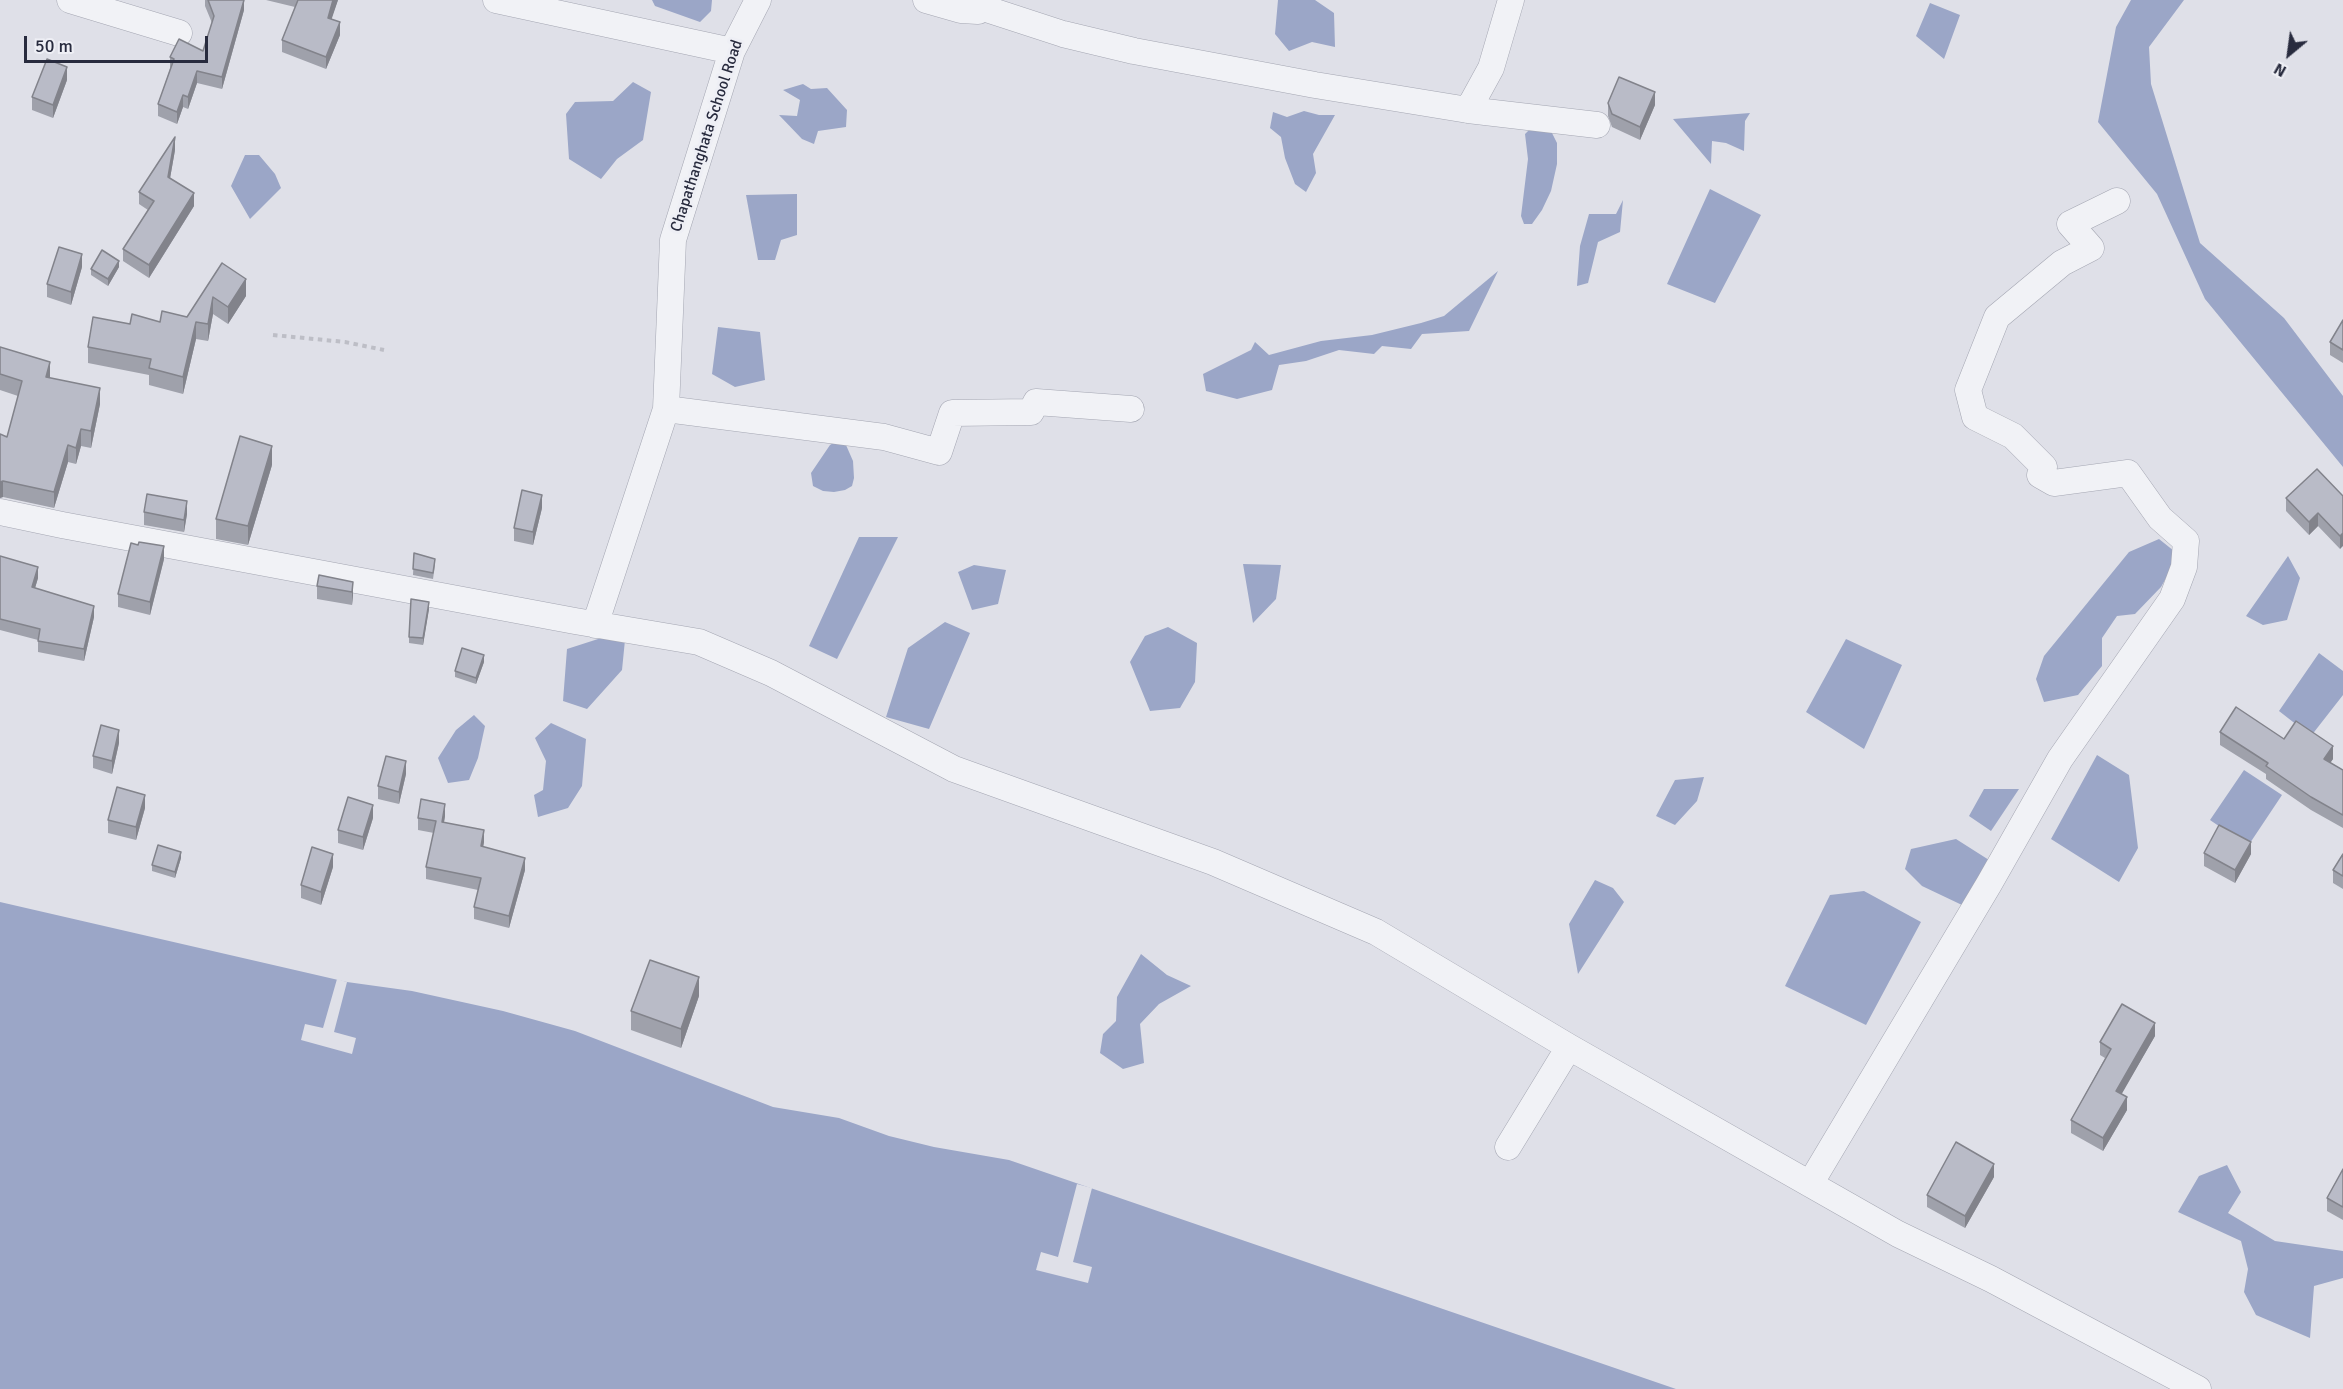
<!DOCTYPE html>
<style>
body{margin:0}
#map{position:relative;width:2343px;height:1389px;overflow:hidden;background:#dfe0e8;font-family:Signika,sans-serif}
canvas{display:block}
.north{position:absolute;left:2259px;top:24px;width:60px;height:60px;-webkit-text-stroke:4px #eeeff5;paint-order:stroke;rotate:209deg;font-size:16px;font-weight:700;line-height:24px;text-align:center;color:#282b3e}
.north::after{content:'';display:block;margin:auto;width:21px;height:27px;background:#282b3e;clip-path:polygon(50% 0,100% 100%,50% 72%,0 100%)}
.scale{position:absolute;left:24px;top:36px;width:184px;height:27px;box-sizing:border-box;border:3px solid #282b3e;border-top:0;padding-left:8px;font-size:18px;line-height:21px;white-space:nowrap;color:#282b3e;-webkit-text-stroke:4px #eeeff5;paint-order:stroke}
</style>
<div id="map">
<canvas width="2343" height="1389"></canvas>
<div class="north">N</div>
<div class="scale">50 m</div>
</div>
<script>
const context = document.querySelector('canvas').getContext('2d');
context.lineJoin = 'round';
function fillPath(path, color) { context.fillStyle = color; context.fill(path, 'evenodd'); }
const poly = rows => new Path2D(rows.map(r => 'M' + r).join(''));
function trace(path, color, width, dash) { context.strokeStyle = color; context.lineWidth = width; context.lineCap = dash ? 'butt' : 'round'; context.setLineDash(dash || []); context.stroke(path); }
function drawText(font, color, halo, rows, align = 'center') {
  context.font = font + ' Signika,sans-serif'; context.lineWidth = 6; context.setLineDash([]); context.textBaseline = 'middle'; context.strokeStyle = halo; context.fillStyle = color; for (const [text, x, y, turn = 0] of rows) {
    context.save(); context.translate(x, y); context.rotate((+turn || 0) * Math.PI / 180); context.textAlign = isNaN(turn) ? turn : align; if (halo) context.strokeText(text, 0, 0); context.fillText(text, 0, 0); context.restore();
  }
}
const water = poly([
 [652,0,712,0,711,11,700,22,655,6],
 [1278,0,1315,0,1334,13,1335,47,1312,42,1289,51,1275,34],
 [2131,0,2184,0,2149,47,2151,84,2200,243,2284,318,2343,396,2343,467,2205,299,2157,194,2098,122,2116,27],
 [1930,3,1960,15,1944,59,1916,36],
 [633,82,651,92,643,140,617,159,601,179,569,159,566,114,575,102,613,101],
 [803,84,811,89,827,88,847,110,846,127,818,131,814,144,802,139,779,115,797,116,800,100,783,90],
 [1304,111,1319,115,1335,115,1313,154,1316,173,1306,192,1295,184,1285,158,1281,137,1270,128,1273,112,1287,117],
 [1750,113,1745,121,1744,151,1726,143,1712,141,1711,164,1673,119],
 [1546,127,1552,133,1557,143,1557,164,1551,191,1542,210,1532,224,1524,224,1521,216,1528,159,1525,134,1530,129],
 [245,155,259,155,275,174,281,188,250,219,231,186],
 [1710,189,1761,215,1715,303,1667,284],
 [797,194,797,235,781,240,775,260,758,260,746,195],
 [1623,200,1620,232,1598,242,1588,283,1577,286,1580,246,1589,214,1616,214],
 [1498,271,1469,331,1422,334,1411,349,1382,346,1374,354,1339,350,1306,361,1279,365,1272,390,1237,399,1206,391,1203,374,1251,350,1255,342,1269,355,1321,341,1372,335,1421,323,1444,316],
 [718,327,760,332,765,380,735,387,712,374],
 [835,442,846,445,853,461,854,478,852,486,845,490,834,492,823,491,813,486,811,473,830,445],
 [859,537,898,537,837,659,809,646],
 [2159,539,2179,555,2161,587,2135,614,2117,616,2102,638,2102,666,2078,695,2044,702,2036,679,2044,656,2129,552],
 [2288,556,2300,578,2287,620,2263,625,2246,616],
 [1243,564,1281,565,1276,599,1253,623],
 [974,565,1006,570,998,604,972,610,958,572],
 [945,622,970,633,929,729,886,717,908,648],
 [1168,627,1197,643,1195,682,1180,708,1150,711,1130,662,1145,636],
 [626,630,622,670,587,709,563,701,567,649],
 [1846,639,1902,665,1864,749,1806,712],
 [2319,653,2343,671,2343,695,2311,736,2279,711],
 [474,715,485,726,478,758,469,780,448,783,438,758,456,730],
 [551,723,586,739,582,786,568,808,538,817,534,795,543,790,546,761,535,738],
 [2097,755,2129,775,2138,848,2119,882,2051,839],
 [2244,770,2282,795,2248,846,2210,820],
 [1704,777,1697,801,1675,825,1656,816,1675,780],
 [1984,789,2019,789,1991,831,1969,816],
 [1956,839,1989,860,1962,905,1922,886,1905,869,1911,849],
 [1595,880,1613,888,1624,902,1578,974,1569,924],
 [1864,891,1921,922,1866,1025,1785,986,1830,895],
 [0,902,347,982,412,991,503,1011,575,1031,773,1107,839,1118,889,1136,934,1147,1009,1160,1676,1389,0,1389],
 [1141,954,1167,975,1191,986,1159,1004,1140,1024,1144,1063,1123,1069,1100,1053,1103,1034,1116,1021,1117,997],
 [2227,1165,2241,1192,2228,1213,2275,1241,2343,1251,2343,1278,2314,1286,2310,1338,2256,1315,2244,1292,2248,1269,2241,1241,2178,1212,2199,1176]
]);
const pier = poly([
 [337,979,347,982,334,1032,356,1038,352,1054,301,1040,305,1024,323,1028],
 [1077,1184,1092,1188,1073,1262,1092,1267,1088,1283,1036,1270,1041,1252,1058,1257]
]);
const path = poly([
 [273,335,345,342,384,350]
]);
const minor = poly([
 [70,0,179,33],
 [496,0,732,51],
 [926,0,961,10,978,11,980,7,1063,34,1134,51,1315,85,1468,110,1597,125],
 [1468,110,1491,68,1511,0],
 [666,409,884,437,939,452,952,413,1031,412,1036,402,1131,409],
 [0,512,62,525,575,621,699,642,771,673,954,769,1213,862,1376,932,1569,1047,1898,1234,1991,1279,2198,1389],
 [595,625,666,409,673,240,732,51,758,0],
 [1508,1147,1569,1047],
 [1810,1184,1989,884,2060,759,2172,599,2184,567,2186,541,2160,518,2128,473,2054,483,2040,475,2044,467,2013,436,1975,417,1968,390,1997,317,2062,263,2091,248,2070,224,2117,201]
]);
const wall = poly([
 [205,0,244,0,244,10,222,89,197,83,188,109,183,107,177,124,158,116,158,104,170,69,170,57,203,51,212,23,205,6],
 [266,0,338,0,331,19,340,35,326,69,282,52,282,40,295,7],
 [67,80,53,118,32,110,32,97],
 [1608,103,1655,105,1640,140,1612,127,1608,116],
 [175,150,170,178,194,206,149,278,123,261,123,249,148,210,139,204,139,192],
 [222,263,246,296,228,324,213,314,208,341,196,339,183,394,149,385,149,375,88,363,88,347,130,324,160,322,187,317],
 [82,267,71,305,47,297,47,284],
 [119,267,108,286,91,275,91,269],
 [2343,320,2343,363,2330,355,2330,342],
 [0,347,50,378,100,404,91,448,81,446,76,464,68,462,54,508,3,497,0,498,7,437,18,396,0,390],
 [272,465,248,545,216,539,216,519],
 [2343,496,2340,549,2318,526,2309,535,2286,511,2286,498],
 [542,508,533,545,514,541,514,528],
 [144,512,187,514,184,532,144,525],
 [414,553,435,565,433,579,413,575],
 [0,556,38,578,35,588,94,617,84,661,38,652,38,640,0,630],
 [164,559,150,615,118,607,118,594],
 [353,582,353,595,352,605,317,599,317,586],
 [429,609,423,645,409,643,409,637],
 [484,662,476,684,455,677,455,671],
 [2220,732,2284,739,2333,759,2330,763,2343,770,2343,828,2311,810,2266,779,2266,774,2220,745],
 [119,743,112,774,93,768,93,756],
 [406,774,399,804,378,799,378,786],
 [145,808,136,840,108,833,108,820],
 [445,816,444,822,484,842,483,847,525,870,509,928,474,919,474,907,478,890,426,879,426,867,434,833,418,830,418,818],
 [373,818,363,850,338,843,338,830],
 [2204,853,2251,854,2235,883,2204,866],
 [2343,854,2343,889,2333,883,2333,870],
 [181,858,175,878,152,871,152,865],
 [333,867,321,905,301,898,301,885],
 [699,996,681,1048,631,1030,631,1011],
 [2155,1036,2121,1094,2127,1110,2103,1151,2071,1133,2071,1120,2105,1058,2100,1055,2100,1042],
 [2343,1169,2343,1220,2327,1211,2327,1198],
 [1994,1177,1965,1228,1927,1207,1927,1195]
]);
const shadedWall = poly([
 [244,0,244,10,222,89,222,77],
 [333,0,338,0,328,30,328,18],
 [340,22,340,35,326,69,326,57],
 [67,67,67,80,53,118,53,105],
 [197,71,197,83,188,109,188,97],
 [1655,92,1655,105,1640,140,1640,127],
 [183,95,183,107,177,124,177,112],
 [175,137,175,150,168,190,168,177],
 [194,193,194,206,149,278,149,265],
 [82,254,82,267,71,305,71,292],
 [119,261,119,267,108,286,108,279],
 [246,279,246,296,228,324,228,307],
 [213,297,213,314,208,341,208,324],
 [196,322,196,339,183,394,183,377],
 [50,362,50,378,46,377],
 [100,388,100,404,91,448,91,431],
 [81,429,81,446,76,464,76,448],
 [68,445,68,462,54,508,54,492],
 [272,446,272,465,248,545,248,526],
 [3,481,3,497,0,498,0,482],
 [542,495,542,508,533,545,533,532],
 [187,501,187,514,184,532,184,520],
 [2318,513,2318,526,2309,535,2309,522],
 [2343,533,2343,546,2340,549,2340,536],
 [164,546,164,559,150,615,150,602],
 [38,567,38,578,32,598,32,587],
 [353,582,353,595,352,605,352,592],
 [429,602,429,609,423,645,423,638],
 [94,606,94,617,84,661,84,649],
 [484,655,484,662,476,684,476,678],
 [119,730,119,743,112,774,112,761],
 [2333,746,2333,759,2324,772,2324,759],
 [406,761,406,774,399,804,399,792],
 [145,795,145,808,136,840,136,827],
 [445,804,445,816,442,834,442,822],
 [373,805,373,818,363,850,363,837],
 [484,830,484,842,481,858,481,846],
 [2251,842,2251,854,2235,883,2235,870],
 [181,852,181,858,175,878,175,872],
 [333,854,333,867,321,905,321,892],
 [525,858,525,870,509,928,509,916],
 [699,977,699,996,681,1048,681,1029],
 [2155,1023,2155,1036,2116,1104,2116,1091],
 [2127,1097,2127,1110,2103,1151,2103,1138],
 [1994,1164,1994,1177,1965,1228,1965,1216]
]);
const building = poly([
 [208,0,244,0,222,77,197,71,188,97,183,95,177,112,158,104,174,59,170,57,179,39,203,51,214,16,208,0],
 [298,0,333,0,328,18,340,22,326,57,282,40,298,0],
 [47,59,67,67,53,105,32,97,47,59],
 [1619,77,1655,92,1640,127,1612,114,1608,103,1619,77],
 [175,137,168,177,194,193,149,265,123,249,154,201,139,192,175,137],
 [59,247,82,254,71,292,47,284,59,247],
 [102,250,119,261,108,279,91,269,102,250],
 [222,263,246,279,228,307,213,297,208,324,196,322,183,377,149,368,151,359,88,347,93,317,130,324,132,314,160,322,162,311,187,317,222,263],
 [2343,320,2343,350,2330,342,2343,320],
 [0,347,50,362,46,377,100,388,91,431,81,429,76,448,68,445,54,492,3,481,0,482,0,434,7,437,22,381,0,374,0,347],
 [240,436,272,446,248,526,216,519,240,436],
 [2317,469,2343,496,2343,533,2340,536,2318,513,2309,522,2286,498,2317,469],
 [522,490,542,495,533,532,514,528,522,490],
 [147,494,187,501,184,520,144,512,147,494],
 [139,542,164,546,150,602,118,594,131,543,138,545,139,542],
 [414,553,435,559,433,573,413,569,414,553],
 [0,556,38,567,32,587,94,606,84,649,38,641,40,629,0,619,0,556],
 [319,575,353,582,352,592,317,586,319,575],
 [411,599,429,602,423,638,409,637,411,599],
 [462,648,484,655,476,678,455,671,462,648],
 [2236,707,2284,739,2296,721,2333,746,2324,759,2343,770,2343,815,2311,797,2266,766,2268,763,2220,732,2236,707],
 [101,725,119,730,112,761,93,756,101,725],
 [386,756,406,761,399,792,378,786,386,756],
 [117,787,145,795,136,827,108,820,117,787],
 [348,797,373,805,363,837,338,830,348,797],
 [421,799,445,804,442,822,484,830,481,846,525,858,509,916,474,907,481,878,426,867,436,821,418,818,421,799],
 [2219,825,2251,842,2235,870,2204,853,2219,825],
 [158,845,181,852,175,872,152,865,158,845],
 [312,847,333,854,321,892,301,885,312,847],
 [2343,854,2343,876,2333,870,2343,854],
 [650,960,699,977,681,1029,631,1011,650,960],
 [2122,1004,2155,1023,2116,1091,2127,1097,2103,1138,2071,1120,2111,1049,2100,1042,2122,1004],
 [1956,1142,1994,1164,1965,1216,1927,1195,1956,1142],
 [2343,1169,2343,1207,2327,1198,2343,1169]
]);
const streetNames = [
 ["Chapathanghata School Road",707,136,-72]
];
fillPath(water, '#9ba6c7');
fillPath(pier, '#dfe0e8');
trace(minor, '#a4a6b2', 27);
trace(path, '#bdbec6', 4, [4.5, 4.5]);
trace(minor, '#f1f2f6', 26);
fillPath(wall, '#9fa1ab');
fillPath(shadedWall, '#82838b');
fillPath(building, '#b9bbc7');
trace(building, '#82838b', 1.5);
drawText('16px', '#282b3e', '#eeeff5', streetNames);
</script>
